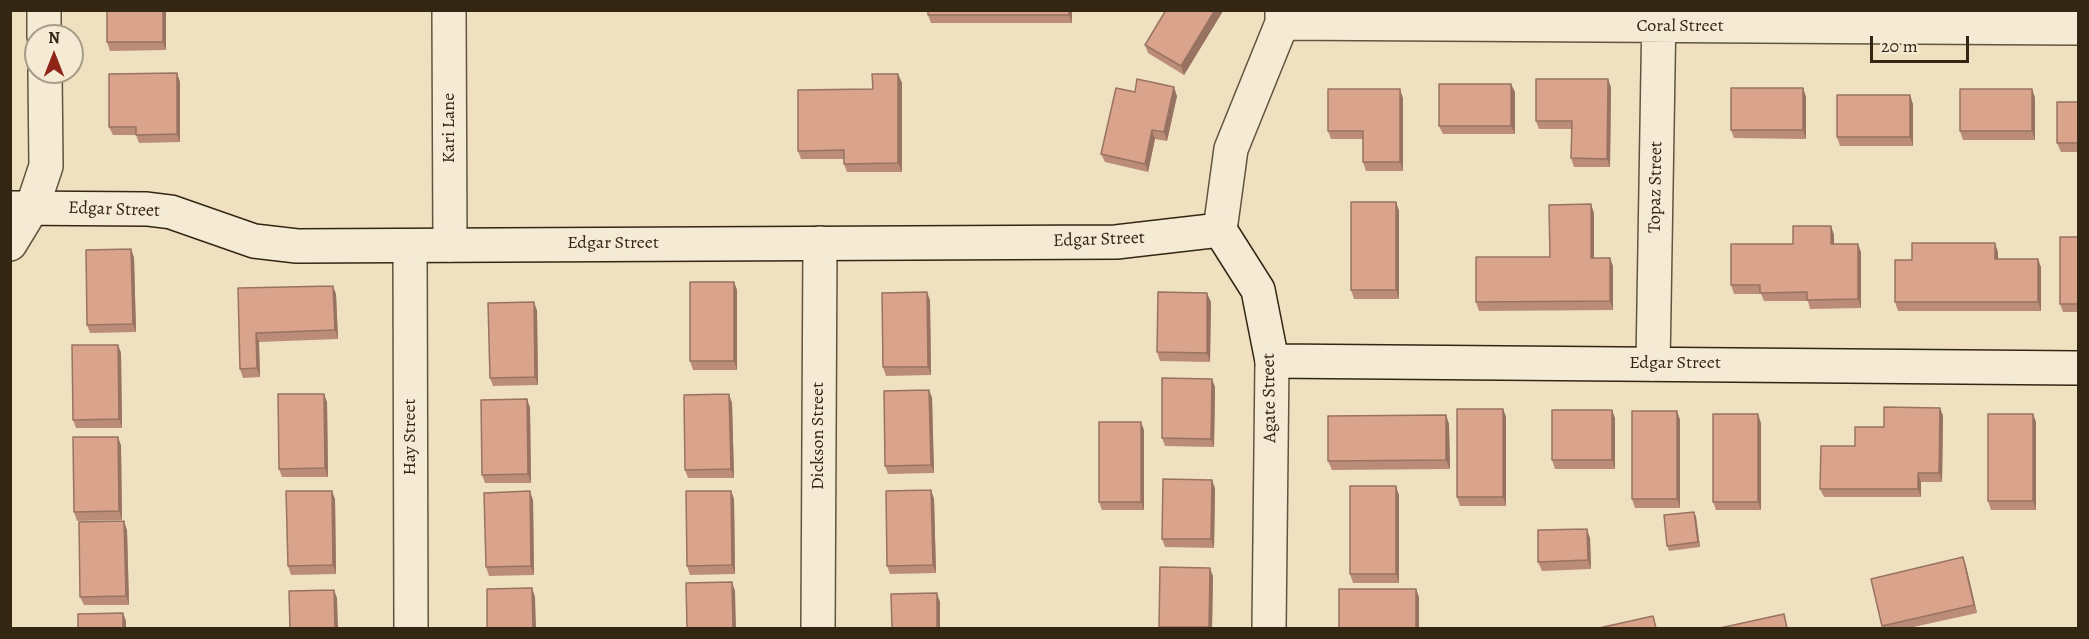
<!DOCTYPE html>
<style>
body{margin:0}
#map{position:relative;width:2089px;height:639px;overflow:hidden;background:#efe0bf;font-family:Alegreya,serif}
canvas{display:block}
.frame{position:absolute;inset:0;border:12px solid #332613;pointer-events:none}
.north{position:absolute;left:24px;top:24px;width:60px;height:60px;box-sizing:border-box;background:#f5ebd5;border:2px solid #a79c87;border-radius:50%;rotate:0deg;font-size:16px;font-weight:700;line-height:24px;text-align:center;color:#332613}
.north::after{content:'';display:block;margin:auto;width:21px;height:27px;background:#8f2418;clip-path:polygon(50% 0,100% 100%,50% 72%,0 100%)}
.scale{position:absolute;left:1870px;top:36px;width:99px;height:27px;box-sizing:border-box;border:3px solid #332613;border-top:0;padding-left:8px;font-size:18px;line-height:21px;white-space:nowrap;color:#332613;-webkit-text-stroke:4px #f5ebd5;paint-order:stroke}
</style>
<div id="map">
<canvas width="2089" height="639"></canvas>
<div class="frame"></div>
<div class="north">N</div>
<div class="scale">20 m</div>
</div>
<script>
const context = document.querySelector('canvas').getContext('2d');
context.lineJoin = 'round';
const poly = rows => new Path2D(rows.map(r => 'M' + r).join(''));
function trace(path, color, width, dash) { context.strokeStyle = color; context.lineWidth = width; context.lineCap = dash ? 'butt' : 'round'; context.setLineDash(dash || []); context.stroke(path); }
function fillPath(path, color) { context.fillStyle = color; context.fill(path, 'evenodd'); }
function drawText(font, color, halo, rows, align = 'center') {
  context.font = font + ' Alegreya,serif'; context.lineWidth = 4.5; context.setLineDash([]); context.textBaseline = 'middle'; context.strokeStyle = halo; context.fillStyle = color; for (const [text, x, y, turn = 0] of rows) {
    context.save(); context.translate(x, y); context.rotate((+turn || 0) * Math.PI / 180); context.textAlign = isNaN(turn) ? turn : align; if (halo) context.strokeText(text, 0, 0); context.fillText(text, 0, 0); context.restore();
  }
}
const street = poly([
 [44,10,44,36],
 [449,10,450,245],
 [1282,23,2078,28],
 [1220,230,1231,149,1282,23,1282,10],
 [10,244,32,208,46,166,45,72],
 [410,246,411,628],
 [1653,364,1659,10],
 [818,628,820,243],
 [1269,628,1272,361]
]);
const secondary = poly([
 [10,208,147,209,171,212,254,241,297,246,1116,242,1220,230,1258,290,1272,361,2078,368]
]);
const wall = poly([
 [166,10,166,50,110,51,107,42],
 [1072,10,1072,23,931,23,928,15],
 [1166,10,1223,11,1184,75,1148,53,1145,45],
 [177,73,180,82,180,142,139,143,136,135,113,135,109,127],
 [898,74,902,83,902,172,847,172,844,164,844,159,801,159,798,151,873,89],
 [1611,87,1610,167,1574,167,1571,158,1571,129,1539,129,1536,121],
 [1803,88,1806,97,1806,139,1734,138,1731,130],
 [2032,89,2035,98,2035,140,1963,140,1960,131],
 [1135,92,1177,96,1167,141,1155,139,1148,172,1105,162,1101,154],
 [1515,92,1515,134,1443,134,1439,126],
 [1403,98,1403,171,1366,171,1363,162,1363,139,1331,139,1328,131],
 [2079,102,2079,152,2061,152,2057,143],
 [1913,104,1913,146,1840,146,1837,137],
 [1396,202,1399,211,1399,299,1354,299,1351,290],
 [1594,213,1594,258,1613,266,1613,310,1479,311,1476,302,1550,257],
 [1831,226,1834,235,1834,244,1861,252,1861,308,1810,309,1808,301,1764,301,1761,294,1734,294,1731,285,1793,244],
 [2079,237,2079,312,2063,312,2060,304],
 [131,249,134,258,136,332,90,333,87,325],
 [1998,252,1998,259,2041,267,2041,311,1898,311,1895,302,1912,260],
 [734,282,737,290,737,370,693,370,690,361],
 [238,288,336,294,338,339,259,342,260,377,243,378,240,369],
 [930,300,931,375,886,376,883,367],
 [534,302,537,311,538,385,493,386,490,378],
 [1211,302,1210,362,1160,361,1157,352],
 [118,345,121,353,122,428,76,428,73,420],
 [1215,387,1214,447,1165,446,1162,438],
 [929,390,932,398,934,473,888,474,885,466],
 [527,399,530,408,531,483,485,483,482,475],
 [327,402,328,477,282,477,279,469],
 [732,403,734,478,688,478,685,470],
 [1940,408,1943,416,1942,482,1921,482,1921,497,1824,497,1820,489,1855,446,1884,427],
 [1503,409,1506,417,1506,506,1460,506,1457,497],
 [1677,411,1680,420,1680,508,1635,508,1632,499],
 [2033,414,2036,422,2036,510,1991,510,1988,501],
 [1446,415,1449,424,1450,469,1332,470,1328,461],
 [1615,418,1615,469,1555,469,1552,460],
 [1761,423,1761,510,1716,510,1713,502],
 [1144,430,1144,510,1102,510,1099,502],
 [121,445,122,520,77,521,74,512],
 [1215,488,1214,548,1165,547,1162,539],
 [931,490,934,499,936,573,890,574,887,566],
 [731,491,734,499,735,574,690,575,687,566],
 [1399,495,1399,583,1353,583,1350,574],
 [335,499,336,574,291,575,288,566],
 [533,500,534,575,489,576,486,567],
 [1694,512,1696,517,1700,547,1669,551,1667,546],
 [127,530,129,605,84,605,80,597],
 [1590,538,1591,569,1542,571,1538,562],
 [1963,557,1966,566,1977,613,1909,628,1883,628,1882,626],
 [1213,576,1212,628,1160,628,1159,627]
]);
const shadedWall = poly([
 [163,10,166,10,166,50,163,42],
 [1069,10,1072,10,1072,23,1069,15],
 [1215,10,1223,11,1184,75,1181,66],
 [177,73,180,82,180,142,177,134],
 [898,74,902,83,902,172,898,163],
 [1608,79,1611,87,1610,167,1607,159],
 [1511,84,1515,92,1515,134,1511,126],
 [1174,87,1177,96,1167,141,1164,132],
 [1803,88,1806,97,1806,139,1803,130],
 [1400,89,1403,98,1403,171,1400,162],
 [2032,89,2035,98,2035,140,2032,131],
 [1910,95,1913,104,1913,146,1910,137],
 [1152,130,1155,139,1148,172,1145,164],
 [1396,202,1399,211,1399,299,1396,290],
 [1591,204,1594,213,1594,266,1591,258],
 [1831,226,1834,235,1834,252,1831,244],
 [1995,243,1998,252,1998,267,1995,259],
 [1858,244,1861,252,1861,308,1858,299],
 [131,249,134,258,136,332,133,324],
 [1610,258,1613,266,1613,310,1610,301],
 [2038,259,2041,267,2041,311,2038,302],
 [734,282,737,290,737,370,734,361],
 [333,286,336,294,338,339,335,330],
 [927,292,930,300,931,375,928,367],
 [1207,293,1211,302,1210,362,1207,353],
 [534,302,537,311,538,385,535,377],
 [256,333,259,342,260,377,257,368],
 [118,345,121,353,122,428,119,419],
 [1212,379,1215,387,1214,447,1211,439],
 [929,390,932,398,934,473,931,465],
 [324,394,327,402,328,477,325,468],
 [729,394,732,403,734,478,731,469],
 [527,399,530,408,531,483,528,474],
 [1940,408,1943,416,1942,482,1939,473],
 [1503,409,1506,417,1506,506,1503,497],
 [1612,410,1615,418,1615,469,1612,460],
 [1677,411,1680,420,1680,508,1677,499],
 [1758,414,1761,423,1761,510,1758,502],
 [2033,414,2036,422,2036,510,2033,501],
 [1446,415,1449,424,1450,469,1446,460],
 [1141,422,1144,430,1144,510,1141,502],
 [118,437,121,445,122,520,119,511],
 [1918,473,1921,482,1921,497,1918,489],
 [1212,480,1215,488,1214,548,1211,539],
 [1396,486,1399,495,1399,583,1396,574],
 [931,490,934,499,936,573,933,565],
 [332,491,335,499,336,574,333,565],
 [530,491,533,500,534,575,531,566],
 [731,491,734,499,735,574,732,565],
 [1694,512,1696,517,1700,547,1698,542],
 [124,521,127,530,129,605,126,596],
 [1587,529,1590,538,1591,569,1588,560],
 [1963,557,1966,566,1977,613,1974,605],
 [1210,568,1213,576,1212,628,1209,628,1209,627],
 [732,582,735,591,736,628,733,628],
 [532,588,535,597,536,628,533,628],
 [1416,589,1419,597,1419,628,1416,628],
 [334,590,337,598,338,628,335,628],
 [937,593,940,602,940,628,937,628],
 [123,613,126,621,126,628,123,628]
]);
const building = poly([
 [107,10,163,10,163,42,107,42,107,10],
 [928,10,1069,10,1069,15,928,15,928,10],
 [1166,10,1215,10,1181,66,1145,45,1166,10],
 [177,73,177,134,136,135,136,127,109,127,109,74,177,73],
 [872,74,898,74,898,163,844,164,844,150,798,151,798,90,873,89,872,74],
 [1137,79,1174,87,1164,132,1152,130,1145,164,1101,154,1116,88,1135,92,1137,79],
 [1536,79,1608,79,1607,159,1571,158,1572,121,1536,121,1536,79],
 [1439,84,1511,84,1511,126,1439,126,1439,84],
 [1731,88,1803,88,1803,130,1731,130,1731,88],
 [1328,89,1400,89,1400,162,1363,162,1363,131,1328,131,1328,89],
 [1960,89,2032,89,2032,131,1960,131,1960,89],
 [1837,95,1910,95,1910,137,1837,137,1837,95],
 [2057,102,2079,102,2079,143,2057,143,2057,102],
 [1351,202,1396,202,1396,290,1351,290,1351,202],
 [1591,204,1591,258,1610,258,1610,301,1476,302,1476,257,1550,257,1549,205,1591,204],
 [1793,226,1831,226,1831,244,1858,244,1858,299,1807,300,1807,292,1760,293,1760,285,1731,285,1731,244,1793,244,1793,226],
 [2060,237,2079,237,2079,304,2060,304,2060,237],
 [1912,243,1995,243,1995,259,2038,259,2038,302,1895,302,1895,260,1912,260,1912,243],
 [131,249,133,324,87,325,86,250,131,249],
 [690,282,734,282,734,361,690,361,690,282],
 [333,286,335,330,256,333,257,368,240,369,238,288,333,286],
 [927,292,928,367,883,367,882,293,927,292],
 [1158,292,1207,293,1207,353,1157,352,1158,292],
 [534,302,535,377,490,378,488,303,534,302],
 [72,345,118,345,119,419,73,420,72,345],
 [1162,378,1212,379,1211,439,1162,438,1162,378],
 [929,390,931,465,885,466,884,391,929,390],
 [278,394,324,394,325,468,279,469,278,394],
 [729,394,731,469,685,470,684,395,729,394],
 [527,399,528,474,482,475,481,400,527,399],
 [1884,407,1940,408,1939,473,1918,473,1918,489,1820,489,1821,446,1855,446,1855,427,1884,427,1884,407],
 [1457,409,1503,409,1503,497,1457,497,1457,409],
 [1552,410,1612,410,1612,460,1552,460,1552,410],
 [1632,411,1677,411,1677,499,1632,499,1632,411],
 [1713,414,1758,414,1758,502,1713,502,1713,414],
 [1988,414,2033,414,2033,501,1988,501,1988,414],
 [1446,415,1446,460,1328,461,1328,416,1446,415],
 [1099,422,1141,422,1141,502,1099,502,1099,422],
 [73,437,118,437,119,511,74,512,73,437],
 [1163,479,1212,480,1211,539,1162,539,1163,479],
 [1350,486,1396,486,1396,574,1350,574,1350,486],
 [931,490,933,565,887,566,886,491,931,490],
 [286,491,332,491,333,565,288,566,286,491],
 [530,491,531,566,486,567,484,493,530,491],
 [686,491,731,491,732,565,687,566,686,491],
 [1694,512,1698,542,1667,546,1664,515,1694,512],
 [124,521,126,596,80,597,79,522,124,521],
 [1587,529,1588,560,1538,562,1538,530,1587,529],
 [1963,557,1974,605,1882,626,1871,579,1963,557],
 [1160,567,1210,568,1209,627,1159,627,1160,567],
 [732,582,733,628,687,628,686,583,732,582],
 [532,588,533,628,487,628,487,589,532,588],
 [1339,589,1416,589,1416,628,1339,628,1339,589],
 [334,590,335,628,290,628,289,591,334,590],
 [937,593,937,628,892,628,891,594,937,593],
 [123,613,123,628,78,628,78,614,123,613],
 [1784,614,1787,628,1720,628,1784,614],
 [1653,616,1656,628,1599,628,1653,616]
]);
const streetNames = [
 ["Coral Street",1680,27],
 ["Kari Lane",450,128,-90],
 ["Topaz Street",1656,187,-89],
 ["Edgar Street",114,210,2],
 ["Edgar Street",1099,240,-2],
 ["Edgar Street",613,244],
 ["Edgar Street",1675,364],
 ["Agate Street",1270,398,-91],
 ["Dickson Street",819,436,-90],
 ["Hay Street",411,437,-90]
];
trace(street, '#62543e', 36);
trace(secondary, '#332613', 36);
trace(street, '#f5ebd5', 33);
trace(secondary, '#f5ebd5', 33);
fillPath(wall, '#bb8d78');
fillPath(shadedWall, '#987361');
fillPath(building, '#d9a48b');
trace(building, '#987361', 1.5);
drawText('18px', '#332613', '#f5ebd5', streetNames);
</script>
